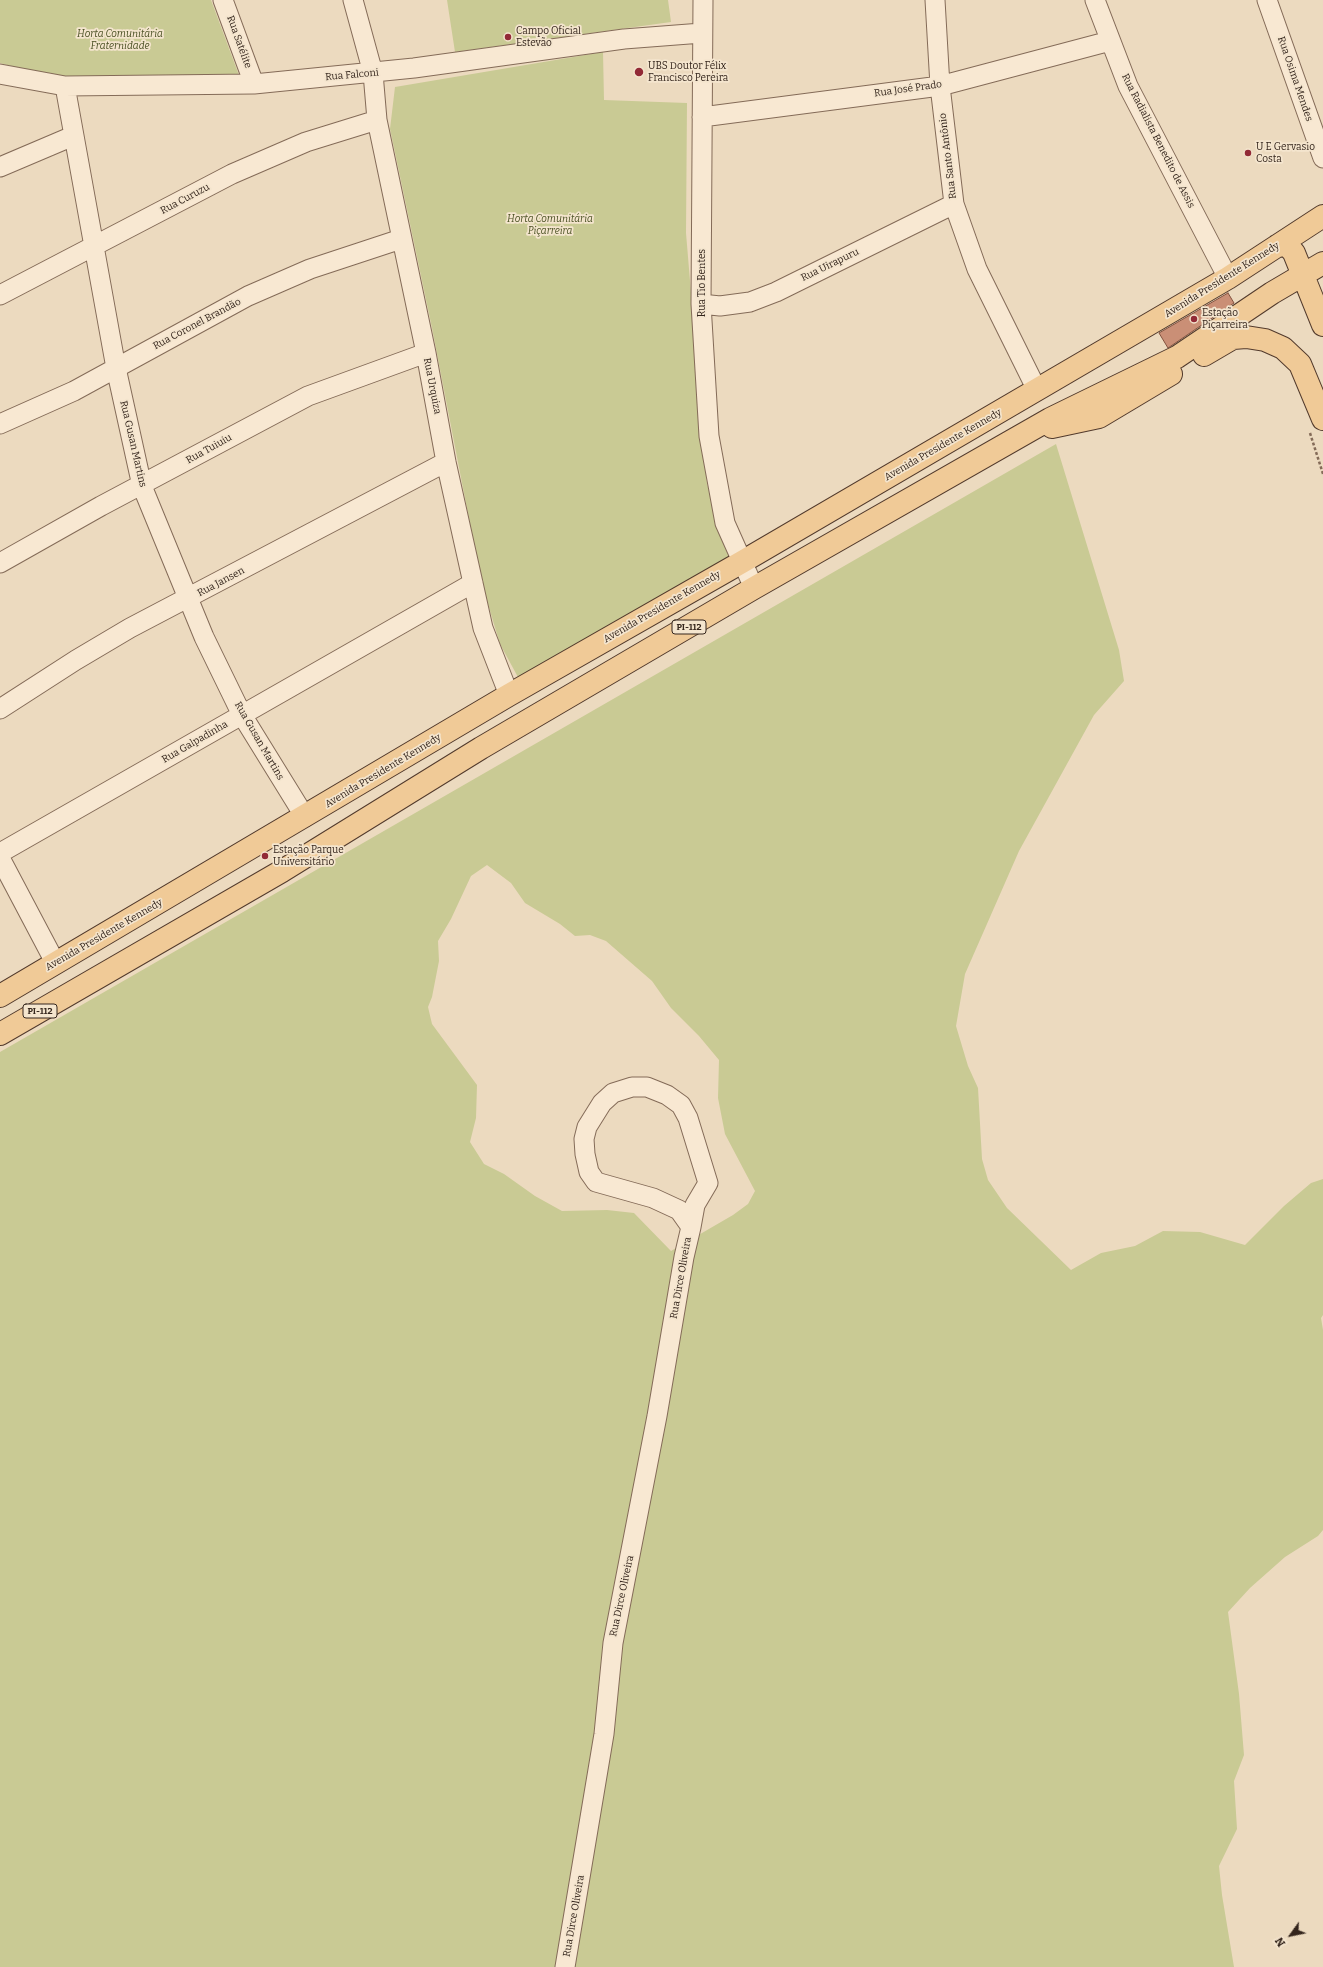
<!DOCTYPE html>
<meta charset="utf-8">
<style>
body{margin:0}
#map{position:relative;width:1323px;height:1967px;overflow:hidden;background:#ecdabf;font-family:Bitter,serif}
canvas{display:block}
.north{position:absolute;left:1271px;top:1915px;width:40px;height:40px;-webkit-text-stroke:3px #f4e5ce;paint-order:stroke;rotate:237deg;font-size:11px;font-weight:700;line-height:16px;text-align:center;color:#34251c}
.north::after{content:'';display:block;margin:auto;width:14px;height:18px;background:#34251c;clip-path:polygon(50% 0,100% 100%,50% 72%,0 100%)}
</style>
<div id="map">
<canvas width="1323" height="1967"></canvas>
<div class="north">N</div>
</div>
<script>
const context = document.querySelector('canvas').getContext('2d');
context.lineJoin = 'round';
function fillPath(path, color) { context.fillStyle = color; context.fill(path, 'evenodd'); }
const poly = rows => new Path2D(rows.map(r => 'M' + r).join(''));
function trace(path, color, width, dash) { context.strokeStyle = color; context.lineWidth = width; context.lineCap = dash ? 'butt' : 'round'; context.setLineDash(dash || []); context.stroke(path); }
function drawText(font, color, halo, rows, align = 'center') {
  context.font = font + ' Bitter,serif'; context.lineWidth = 3.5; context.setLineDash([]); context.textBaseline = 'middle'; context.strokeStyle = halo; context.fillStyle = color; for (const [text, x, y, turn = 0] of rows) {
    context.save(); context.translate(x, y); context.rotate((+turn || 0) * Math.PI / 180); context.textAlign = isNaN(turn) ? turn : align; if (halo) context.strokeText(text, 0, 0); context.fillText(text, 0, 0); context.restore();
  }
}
const green = poly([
 [0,0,211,0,240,78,59,79,0,63],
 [447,0,668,0,671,22,455,52],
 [603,52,604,100,687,103,686,233,707,484,731,556,519,679,500,644,481,581,432,328,390,129,395,87],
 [1056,444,1119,650,1124,681,1094,715,1019,851,965,974,956,1026,968,1066,978,1088,982,1159,988,1180,1007,1208,1071,1270,1101,1253,1135,1246,1163,1231,1200,1232,1245,1245,1284,1206,1311,1183,1323,1179,1323,1315,1321,1318,1323,1330,1323,1530,1318,1536,1285,1557,1250,1588,1228,1612,1239,1694,1244,1755,1234,1781,1237,1829,1219,1866,1222,1895,1234,1967,0,1967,0,1052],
 [487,865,511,883,525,903,560,924,575,936,590,935,606,941,652,981,671,1008,699,1036,719,1060,718,1098,725,1134,755,1191,748,1204,733,1215,671,1251,634,1213,607,1210,562,1211,535,1196,504,1174,484,1164,470,1142,476,1118,477,1085,432,1024,428,1007,432,997,439,961,438,941,451,919,471,876]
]);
const building = poly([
 [1228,293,1234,303,1168,348,1159,333,1228,293]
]);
const path = poly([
 [1310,433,1323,474]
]);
const street = poly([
 [223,0,254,84],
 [353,0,373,73,377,120,426,353,446,462,483,628,509,695],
 [703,0,701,304,709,436,725,523,754,588],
 [935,0,940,86,954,204,977,269,1037,390],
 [1095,0,1128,86,1228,278],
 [1267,0,1323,158],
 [0,74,65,86,254,84,414,68,624,39,702,33],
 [65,86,116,368,142,486,204,637,242,715,305,817],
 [702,117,940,86,1110,41],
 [0,167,73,136],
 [0,295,232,174,306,142,377,120],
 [701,304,720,306,750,302,776,292,954,204],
 [0,424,74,391,248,296,310,269,401,239],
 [0,563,101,506,308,396,426,353],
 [0,709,76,660,130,628,446,462],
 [0,853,473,583],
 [0,858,56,964],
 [565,1967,604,1734,613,1643,657,1416,684,1257,691,1227,695,1205,708,1183,688,1118,681,1105,667,1095,647,1087,632,1087,613,1093,602,1103,587,1127,584,1139,585,1154,589,1172,596,1182,653,1198,679,1210,691,1227]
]);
const primary = poly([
 [1277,246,1284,245,1290,248,1294,253,1323,325],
 [1204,355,1233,338,1246,337,1265,340,1283,348,1300,364,1323,419],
 [1052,427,1099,417,1171,374],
 [0,996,509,695,742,562,1228,278,1323,216],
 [0,1034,282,871,481,748,754,588,1050,419,1177,357,1272,293,1323,263]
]);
const markers = [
 [508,37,4,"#922a36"],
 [639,72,5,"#922a36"],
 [1248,153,4,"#922a36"],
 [1194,319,4,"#922a36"],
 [265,856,4,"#922a36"]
];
const shields = [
 [689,627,34],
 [40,1011,34]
];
const shieldNames = [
 ["PI-112",689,627],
 ["PI-112",40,1011]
];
const poiNames = [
 ["Campo Oficial",516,31],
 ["Estevão",516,43],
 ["UBS Doutor Félix",648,66],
 ["Francisco Pereira",648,78],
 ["U E Gervasio",1256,147],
 ["Costa",1256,159],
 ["Estação",1202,313],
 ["Piçarreira",1202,325],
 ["Estação Parque",273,850],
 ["Universitário",273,862]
];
const parkNames = [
 ["Horta Comunitária",120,34],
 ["Fraternidade",120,46],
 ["Horta Comunitária",550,219],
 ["Piçarreira",550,231]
];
const streetNames = [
 ["Rua Satélite",239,42,70],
 ["Rua Falconi",352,75,-5],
 ["Rua Osima Mendes",1295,79,71],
 ["Rua José Prado",908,89,-8],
 ["Rua Radialista Benedito de Assis",1158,141,63],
 ["Rua Santo Antônio",948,156,-97],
 ["Rua Curuzu",185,199,-28],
 ["Rua Uirapuru",830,265,-26],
 ["Avenida Presidente Kennedy",1222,280,-32],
 ["Rua Tio Bentes",702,283,-90],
 ["Rua Coronel Brandão",197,324,-28],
 ["Rua Urquiza",432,386,79],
 ["Rua Gusan Martins",133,444,77],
 ["Avenida Presidente Kennedy",943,445,-30],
 ["Rua Tuiuiu",209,449,-29],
 ["Rua Jansen",221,582,-28],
 ["Avenida Presidente Kennedy",662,607,-30],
 ["Rua Gusan Martins",259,741,60],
 ["Rua Galpadinha",195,742,-30],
 ["Avenida Presidente Kennedy",383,771,-31],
 ["Avenida Presidente Kennedy",104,935,-30],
 ["Rua Dirce Oliveira",681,1278,-80],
 ["Rua Dirce Oliveira",622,1596,-78],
 ["Rua Dirce Oliveira",574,1916,-80]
];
fillPath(green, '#c9ca94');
fillPath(building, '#ca8f76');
trace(building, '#83523f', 1);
trace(street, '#846b58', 21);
trace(primary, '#523a2c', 24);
trace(path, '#846b58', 2.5, [3, 2]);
trace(street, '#f8e8d2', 19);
trace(primary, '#f0ca97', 22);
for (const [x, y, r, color] of markers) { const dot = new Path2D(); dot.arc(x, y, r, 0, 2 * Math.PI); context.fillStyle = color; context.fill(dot); trace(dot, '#f4e5ce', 1.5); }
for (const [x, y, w] of shields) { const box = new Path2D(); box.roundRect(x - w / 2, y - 7, w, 14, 3); context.fillStyle = '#f4e5ce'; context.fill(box); trace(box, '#34251c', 1); }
drawText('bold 9px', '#34251c', null, shieldNames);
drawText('10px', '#34251c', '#f4e5ce', poiNames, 'left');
drawText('italic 10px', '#4a5023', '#f4e5ce', parkNames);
drawText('10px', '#34251c', '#f4e5ce', streetNames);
</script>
